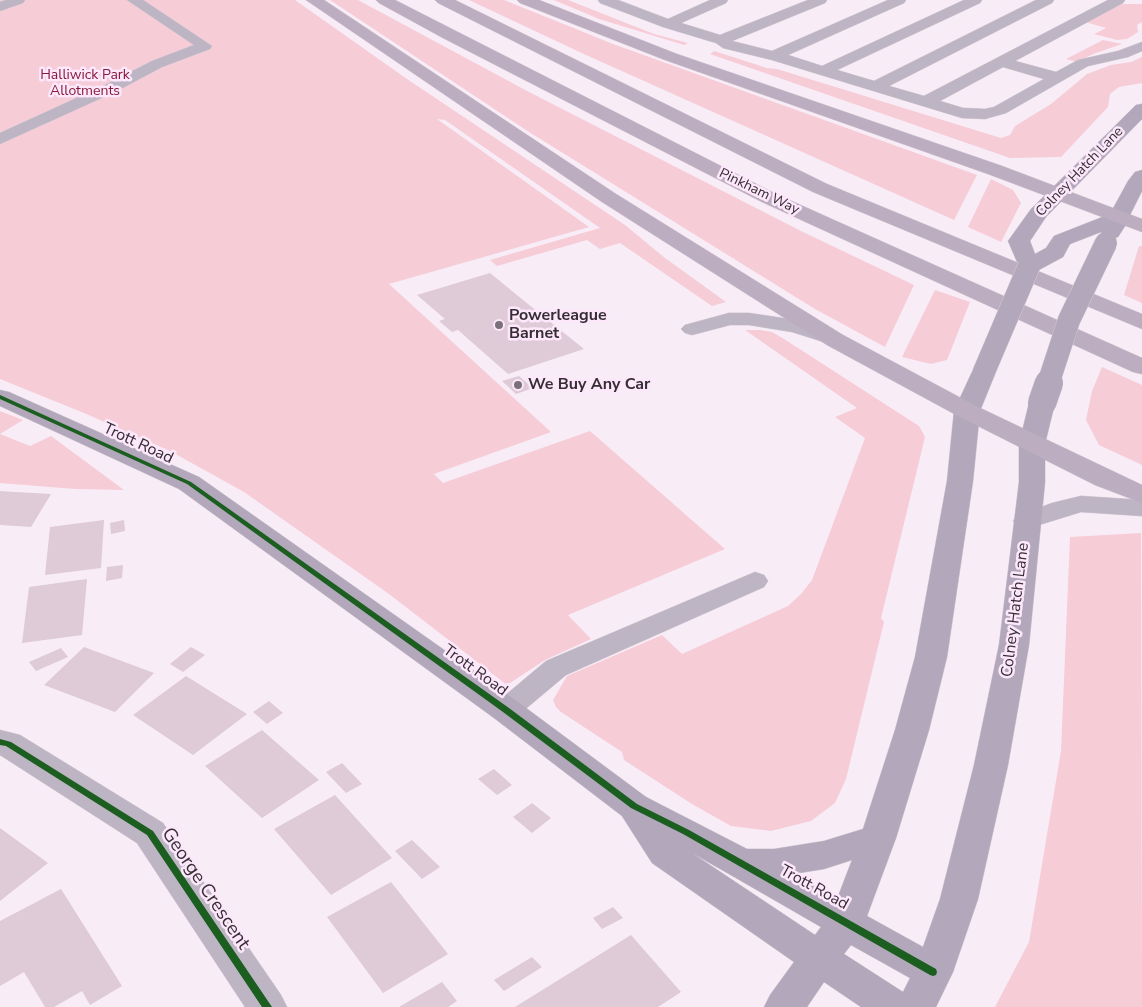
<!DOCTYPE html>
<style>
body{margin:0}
canvas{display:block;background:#f8ecf7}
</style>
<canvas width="1142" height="1007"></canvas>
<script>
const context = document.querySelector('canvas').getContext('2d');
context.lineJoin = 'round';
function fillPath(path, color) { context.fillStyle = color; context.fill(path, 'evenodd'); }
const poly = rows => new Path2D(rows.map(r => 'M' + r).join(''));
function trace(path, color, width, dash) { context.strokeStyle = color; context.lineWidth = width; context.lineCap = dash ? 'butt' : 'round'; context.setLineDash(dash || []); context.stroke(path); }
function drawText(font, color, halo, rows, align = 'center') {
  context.font = font + ' "Nunito Sans",sans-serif'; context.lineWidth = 5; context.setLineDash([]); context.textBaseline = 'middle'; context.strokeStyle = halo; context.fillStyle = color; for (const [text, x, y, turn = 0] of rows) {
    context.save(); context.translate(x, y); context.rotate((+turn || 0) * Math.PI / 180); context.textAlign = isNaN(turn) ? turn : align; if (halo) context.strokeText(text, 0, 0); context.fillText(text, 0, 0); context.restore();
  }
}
const green = poly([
 [0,0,295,0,407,79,625,225,665,258,726,302,712,306,620,243,600,249,587,240,497,266,490,260,600,228,445,120,437,119,589,227,389,284,551,432,434,474,443,483,590,431,725,549,568,615,591,639,545,660,507,685,389,594,244,492,170,451,84,413,0,379],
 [330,0,358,0,529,92,803,232,914,285,885,347,815,309,529,132],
 [469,0,504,0,613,44,977,175,954,220,586,55],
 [554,0,568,0,654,34,688,43,684,45,599,19],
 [1121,4,1142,4,1142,22,1137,25,1138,32,1127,39,1117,40,1094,34,1106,28,1085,22],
 [1103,40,1122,44,1093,54,1077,62,1066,59],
 [714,51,767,68,777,69,1001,138,1010,135,1015,126,1051,104,1087,74,1111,65,1131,62,1142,57,1142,83,1119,87,1110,94,1108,107,1061,157,1010,158,710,54],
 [991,179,1013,190,1021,203,1001,242,968,227],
 [1139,246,1142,246,1142,303,1124,295],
 [935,290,970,302,947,360,931,364,902,357],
 [745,330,760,330,772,332,784,339,919,426,925,437,881,618,884,622,846,779,835,803,811,821,771,831,731,826,692,804,624,760,622,752,561,712,556,707,553,700,567,676,662,635,682,654,788,606,801,594,812,580,865,438,835,417,857,408],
 [1102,367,1142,385,1142,465,1099,445,1086,420,1092,391],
 [0,411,23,420,0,434,30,446,51,436,124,490,75,489,0,483],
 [1141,533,1142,1007,995,1007,1029,942,1061,751,1070,537]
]);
const building = poly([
 [490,273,528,304,584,349,508,374,458,330,452,332,439,321,445,319,417,295],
 [519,376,533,388,516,394,502,381],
 [0,491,15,492,51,494,31,527,0,525],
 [104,520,101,568,45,575,50,527],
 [124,520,125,531,111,534,110,523],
 [123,565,122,578,106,581,107,567],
 [87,579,82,635,22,643,29,587],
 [84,647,154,673,115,712,44,685],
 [191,647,205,655,183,672,170,664],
 [61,648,68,657,36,671,29,662],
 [186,676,247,714,193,755,133,715],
 [269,701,283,713,267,724,253,712],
 [262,730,319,780,262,818,205,766],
 [342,763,362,784,346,793,326,772],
 [494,769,512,785,497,795,478,779],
 [335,795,392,858,331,895,274,829],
 [532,803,551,818,532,833,513,817],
 [0,828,48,863,0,901],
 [412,840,440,867,422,879,395,851],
 [391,882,448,954,383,993,327,917],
 [61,889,122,986,90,1005,82,991,54,1007,45,1007,24,972,0,986,0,921],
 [613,907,623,918,602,929,593,918],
 [631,935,681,992,658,1007,515,1007],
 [532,957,542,967,504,991,494,980],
 [442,982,457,1001,448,1007,399,1007]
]);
const lane = poly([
 [6,0,25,0,23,3,0,11,0,2,6,0],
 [127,0,143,0,212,46,210,49,162,67,117,91,0,144,0,133,105,85,152,61,194,45,127,0],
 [598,0,618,0,668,19,710,0,728,0,726,3,681,23,720,35,808,0,827,0,825,3,732,41,772,51,888,0,906,0,904,3,788,55,822,66,964,0,982,0,980,3,837,70,874,81,1036,0,1054,0,1052,3,889,86,924,96,1108,0,1125,0,1123,3,1015,61,1056,72,1078,60,1118,51,1142,42,1142,51,1128,57,1088,66,1006,113,985,119,962,118,772,60,723,48,716,43,663,27,600,3,598,0],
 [1003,67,1044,79,994,107,985,109,963,108,940,101,1003,67],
 [729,313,749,313,796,320,838,333,841,338,838,343,830,344,792,332,749,325,730,325,692,335,685,333,681,329,685,325,729,313],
 [1081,496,1142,500,1142,516,1081,512,1026,529,1017,526,1013,521,1017,516,1052,503,1081,496],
 [755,572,764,575,768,581,764,587,566,675,516,717,506,721,496,717,491,710,496,703,546,661,755,572]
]);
const street = poly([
 [0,730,20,735,163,823,281,995,287,1007,245,1007,137,843,0,755,0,730]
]);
const secondary = poly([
 [1142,104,1142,119,1046,217,1030,241,1035,254,1046,248,1054,236,1110,214,1128,181,1135,172,1142,170,1142,191,1130,215,1131,217,1118,237,1111,239,1104,237,1101,232,1070,244,1063,257,1037,271,1029,272,1021,271,1008,241,1031,209,1136,105,1142,104],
 [983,367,992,369,995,374,980,411,973,481,947,657,929,730,896,838,867,916,923,947,940,899,974,765,999,645,1019,482,1019,444,1029,403,1033,398,1042,395,1051,398,1055,403,1045,444,1045,482,1029,645,1008,765,978,899,953,972,936,1007,861,1007,824,982,807,1007,764,1007,770,995,794,962,652,863,622,816,494,718,179,489,0,406,0,390,9,392,199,477,518,702,646,797,747,849,774,849,824,841,863,829,895,730,915,657,947,481,954,411,971,374,974,369,983,367],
 [692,853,729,874,821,927,815,935,692,853],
 [852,860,837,899,793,874,824,869,852,860],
 [851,945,910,978,903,992,844,954,851,945]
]);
const highway = poly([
 [306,0,324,0,616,194,843,335,976,406,1142,485,1142,503,1095,485,958,416,827,345,602,202,306,0],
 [376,0,395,0,776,194,1142,358,1142,374,1133,372,762,202,443,38,379,3,376,0],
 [435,0,455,0,827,184,1142,314,1142,329,813,192,438,3,435,0],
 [517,0,539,0,677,54,1002,166,1142,219,1142,232,988,174,665,60,520,3,517,0]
]);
const secondaryBridgeFar1 = poly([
 [983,374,1029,266],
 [1048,384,1069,320,1106,243]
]);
const secondaryBridge = poly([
 [1042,403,1049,383]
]);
const cycleway = poly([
 [0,395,191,482,509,708,637,804,689,830,936,969,937,972,936,975,933,976,930,975,683,834,631,808,503,712,187,484,0,399,0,395],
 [0,739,11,742,153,831,272,1007,262,1007,147,835,6,746,0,745,0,739]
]);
const markers = [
 [499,325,5,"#7a7079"],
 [518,385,5,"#7a7079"]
];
const farParknames = [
 ["Halliwick Park",85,76],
 ["Allotments",85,92]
];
const farStreetnames = [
 ["Colney Hatch Lane",1080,172,-46],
 ["Pinkham Way",759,192,26]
];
const poiNames = [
 ["Powerleague",509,316],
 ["Barnet",509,334],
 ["We Buy Any Car",528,385]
];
const streetNames = [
 ["Trott Road",138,444,25],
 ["Colney Hatch Lane",1016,610,-83],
 ["Trott Road",475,671,36],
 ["Trott Road",814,888,29]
];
const nearStreetnames = [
 ["George Crescent",205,889,56]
];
fillPath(green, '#f6ccd7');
fillPath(building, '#dfcad7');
trace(lane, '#d4cbd3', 1);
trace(street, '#d4cbd3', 1);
trace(secondary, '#d4cbd3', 1);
trace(highway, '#d4cbd3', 1);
fillPath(lane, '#bdb4c4');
fillPath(street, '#bdb4c4');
fillPath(secondary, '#b3a8bb');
fillPath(highway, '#bcadc1');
trace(secondaryBridgeFar1, '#d4cbd3', 23, []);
trace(secondaryBridge, '#d4cbd3', 29, []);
trace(secondaryBridgeFar1, '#b3a8bb', 22);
trace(secondaryBridge, '#b3a8bb', 28);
fillPath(cycleway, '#1b5e20');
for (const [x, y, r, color] of markers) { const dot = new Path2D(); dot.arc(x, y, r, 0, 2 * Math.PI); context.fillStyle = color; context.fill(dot); trace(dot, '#fde7fb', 2); }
drawText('14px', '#861c3c', '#fde7fb', farParknames);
drawText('14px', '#362e35', '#fde7fb', farStreetnames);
drawText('bold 16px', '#362e35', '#fde7fb', poiNames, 'left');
drawText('16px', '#362e35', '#fde7fb', streetNames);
drawText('19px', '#362e35', '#fde7fb', nearStreetnames);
</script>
